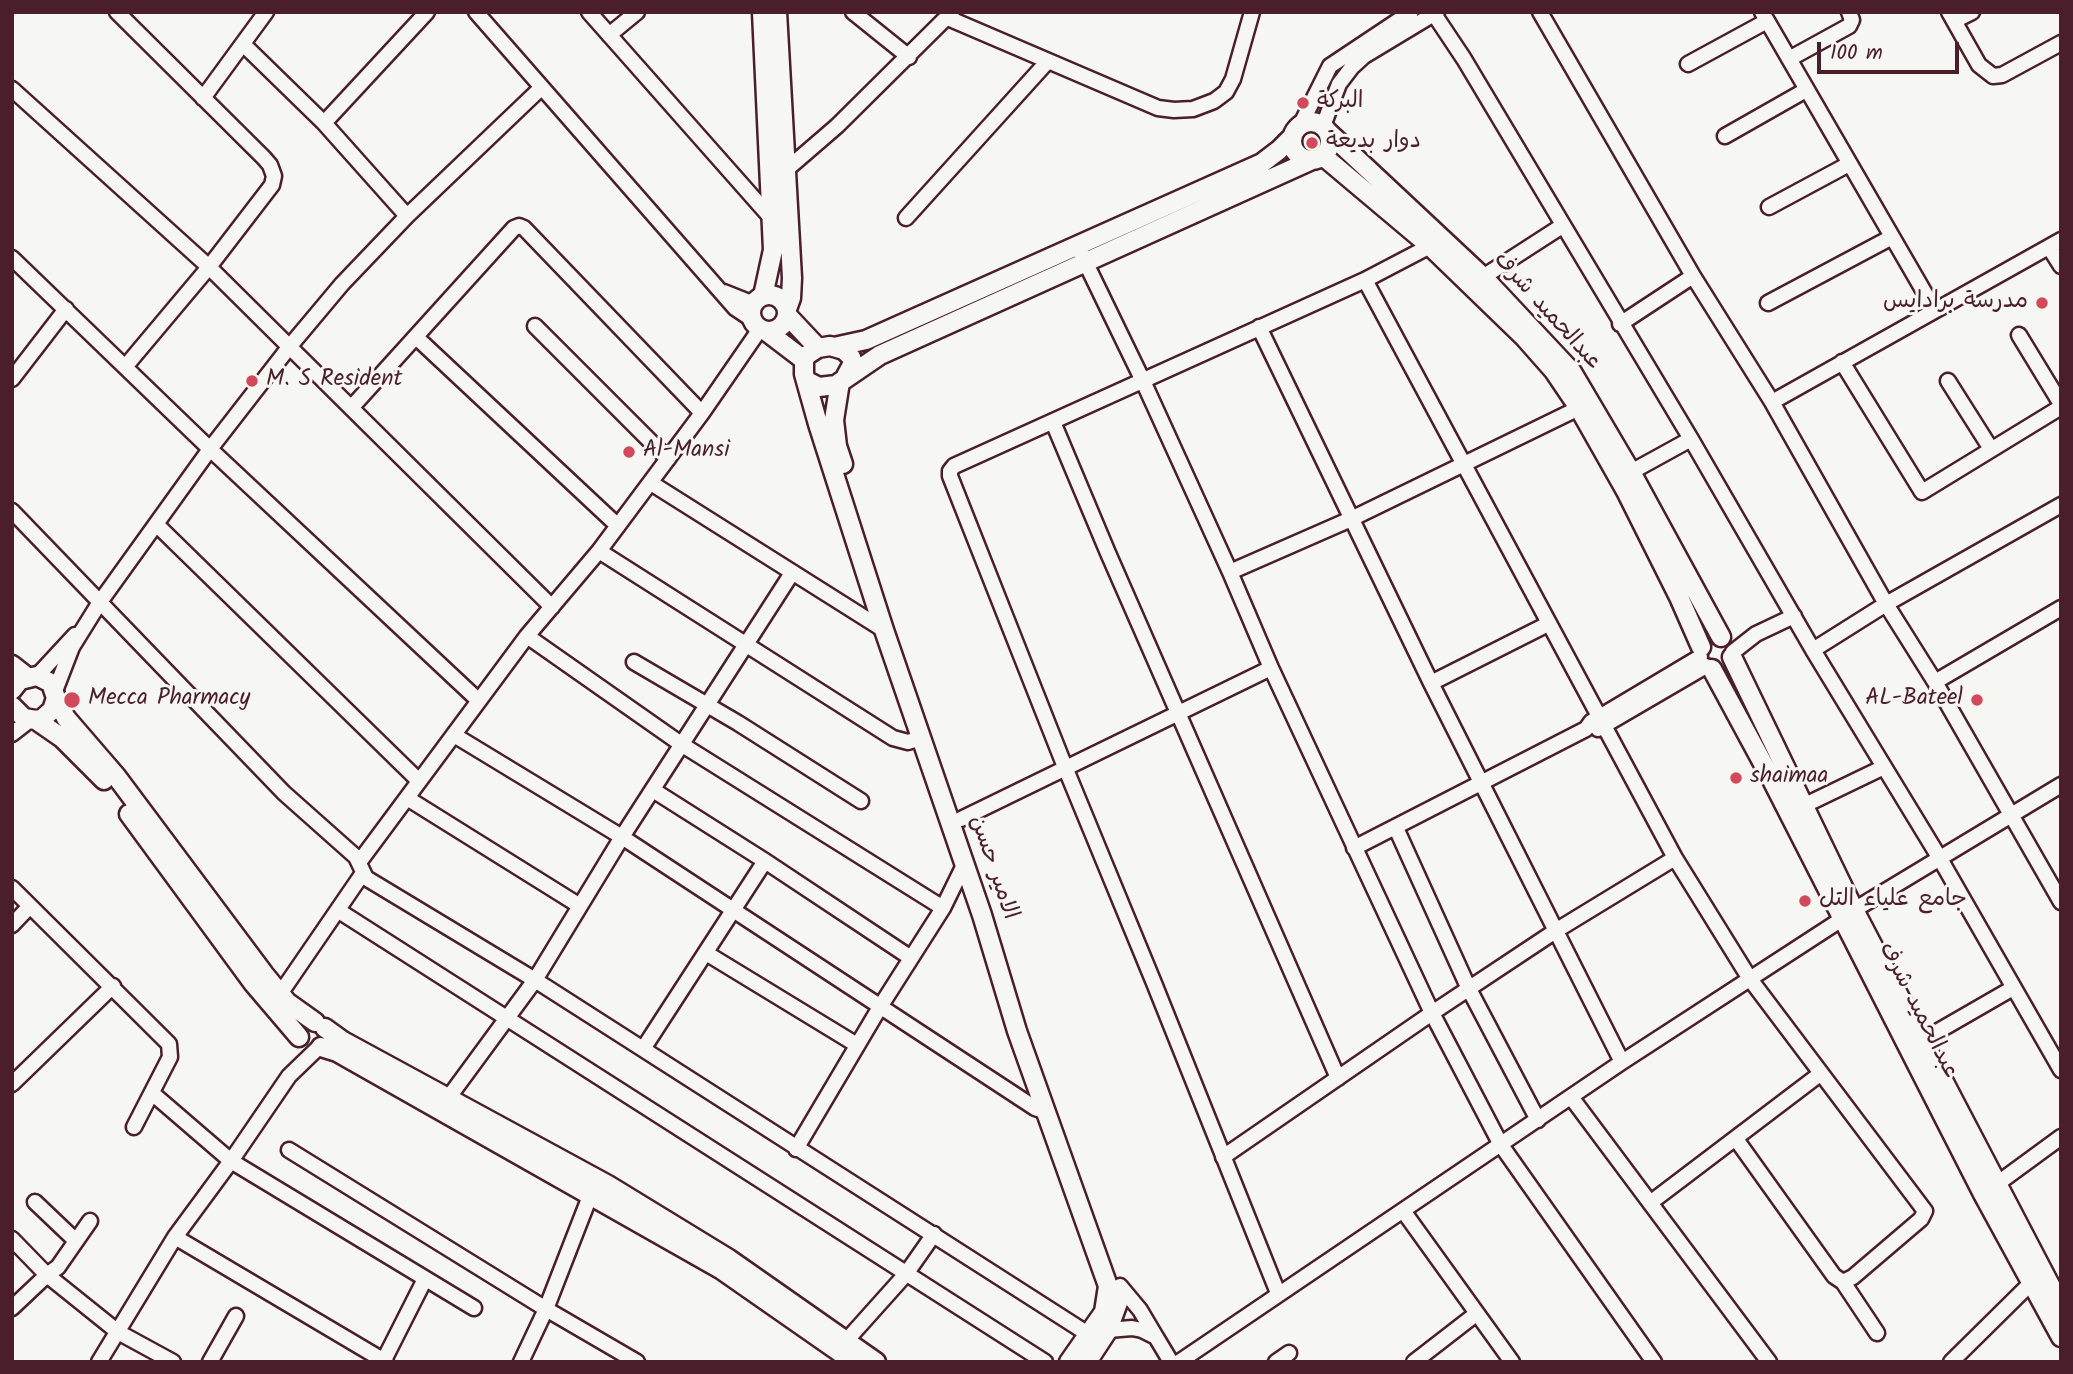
<!DOCTYPE html>
<meta charset="utf-8">
<style>
body{margin:0}
#map{position:relative;width:2073px;height:1374px;overflow:hidden;background:#f6f6f2;font-family:Kalam,sans-serif}
canvas{display:block}
.frame{position:absolute;inset:0;border:14px solid #4a1f2b;pointer-events:none}
.scale{position:absolute;left:1817px;top:42px;width:142px;height:32px;box-sizing:border-box;border:4px solid #4a1f2b;border-top:0;padding-left:9px;font-size:21px;line-height:24px;white-space:nowrap;color:#4a1f2b;-webkit-text-stroke:5px #f6f6f2;paint-order:stroke}
</style>
<div id="map">
<canvas width="2073" height="1374"></canvas>
<div class="frame"></div>
<div class="scale">100 m</div>
</div>
<script>
const context = document.querySelector('canvas').getContext('2d');
context.lineJoin = 'round';
const poly = rows => new Path2D(rows.map(r => 'M' + r).join(''));
function trace(path, color, width, dash) { context.strokeStyle = color; context.lineWidth = width; context.lineCap = dash ? 'butt' : 'round'; context.setLineDash(dash || []); context.stroke(path); }
function drawText(font, color, halo, rows, align = 'center') {
  context.font = font + ' Kalam,"Playpen Sans Arabic",sans-serif'; context.lineWidth = 6; context.setLineDash([]); context.textBaseline = 'middle'; context.strokeStyle = halo; context.fillStyle = color; for (const [text, x, y, turn = 0] of rows) {
    context.save(); context.translate(x, y); context.rotate((+turn || 0) * Math.PI / 180); context.textAlign = isNaN(turn) ? turn : align; if (halo) context.strokeText(text, 0, 0); context.fillText(text, 0, 0); context.restore();
  }
}
const minor = poly([
 [117,12,264,158,270,165,274,176,272,185,209,267,125,367],
 [476,12,735,308,753,320],
 [589,12,773,220],
 [853,12,909,57],
 [1540,12,1693,276,1772,402,1886,604,1935,682,2061,902],
 [1762,12,1934,309],
 [1949,12,1979,65,1993,76,2002,75,2061,43],
 [1434,14,1464,59,1691,439,1813,650,1939,857,2061,1070],
 [948,18,1158,108,1174,110,1193,109,1214,101,1226,92,1233,79,1252,12],
 [1954,21,1972,12],
 [609,35,637,12],
 [243,44,324,123,407,216],
 [1789,59,1849,26,1852,20,1849,12],
 [1688,64,1767,21],
 [12,89,209,267,552,607],
 [203,98,266,12],
 [324,123,427,12],
 [1301,124,1330,66,1411,12],
 [1323,126,1339,84,1352,67,1364,56,1437,12],
 [1725,136,1806,90],
 [786,170,837,126,952,12],
 [1769,207,1849,164],
 [906,218,1048,61],
 [2049,247,2061,266],
 [1081,253,1143,381,1230,572,1271,668,1432,1013,1501,1145,1654,1362],
 [12,258,210,449,479,701],
 [1483,277,1562,226],
 [1365,280,1675,858,1750,979,1925,1211,1921,1219,1853,1277,1843,1282],
 [724,292,754,304],
 [1768,303,1892,237],
 [1620,324,1693,276],
 [535,326,668,459],
 [1259,327,1431,683,1622,1062],
 [2019,335,2061,404],
 [416,337,618,526],
 [1842,362,1922,492,2061,407],
 [12,379,66,309],
 [1948,381,1991,449],
 [1772,402,2061,240],
 [351,408,514,228,519,226,524,228,702,413],
 [1053,422,1108,553,1338,1078],
 [1631,472,1691,439],
 [651,483,884,630],
 [12,511,284,793,356,857,366,878,535,980,1088,1334],
 [157,525,419,781],
 [599,551,893,738,908,742,921,738],
 [1230,572,1351,519,1579,408],
 [527,636,681,744,943,908],
 [1813,650,1886,604,2061,505],
 [1733,652,1756,634,1794,616],
 [634,662,738,723,861,801],
 [37,676,75,635],
 [1935,682,2061,608],
 [1431,683,1548,624],
 [55,691,72,647,100,602,210,449,290,346,342,284,407,216,541,88],
 [1598,729,1706,666],
 [12,734,30,720],
 [454,735,622,837,1035,1108,1047,1112],
 [653,790,765,861,911,958],
 [407,798,580,906],
 [1803,806,1884,767],
 [961,819,1271,668],
 [1396,828,1469,989,1538,1120],
 [1354,848,1586,729,1591,722,1700,657],
 [360,861,527,636,599,551,702,413,760,329],
 [12,888,169,1044,170,1057,134,1127],
 [1854,910,2061,785],
 [339,911,1045,1362],
 [12,925,30,906],
 [706,953,857,1045],
 [280,994,363,873],
 [1921,1041,2013,988],
 [643,1049,765,861],
 [12,1084,113,986],
 [152,1093,231,1161,474,1308],
 [449,1097,535,980,622,837,792,573],
 [1571,1097,1769,1362],
 [1736,1139,1834,1276,1843,1282,1877,1333],
 [796,1149,880,1007,943,908,965,863],
 [289,1150,546,1309,637,1362],
 [1223,1157,1432,1013,1557,930,1675,858],
 [1990,1189,2061,1137],
 [35,1202,76,1241],
 [1650,1203,1820,1074],
 [1404,1212,1512,1362],
 [90,1221,58,1267,47,1275,118,1332,173,1362],
 [175,1237,386,1362],
 [12,1239,47,1275,12,1308],
 [1278,1293,1154,983,1065,767,950,476,950,471,954,466,1365,280,1430,246],
 [1108,1330,1132,1328,1142,1330,1156,1337,1140,1310,1120,1286],
 [1156,1337,1171,1362],
 [846,1341,906,1274,934,1234],
 [99,1362,175,1237,231,1161,289,1076,318,1048],
 [210,1362,236,1316],
 [383,1362,425,1279],
 [521,1362,546,1309,590,1196],
 [1179,1362,1622,1062,1842,919],
 [1276,1362,1289,1353],
 [1414,1362,1476,1314],
 [1951,1362,2031,1283]
]);
const major = poly([
 [762,12,773,250,763,296],
 [777,12,792,278,791,298,787,309],
 '1292 141a19 19 0 1 1 38 0a19 19 0 1 1-38 0Z',
 [1327,131,1483,277,1572,372,1631,472,1721,637],
 [1323,156,1430,246,1524,337,1554,371,1579,408,1626,491,1679,597,1701,647],
 '751 313a18 18 0 1 1 36 0a18 18 0 1 1-36 0Z',
 [787,315,818,348],
 [766,331,804,360],
 [834,347,866,340,1262,163,1279,150,1292,137],
 [846,376,853,363,851,357,844,350,830,346,818,348,807,355,804,360,804,374,818,424,884,630,982,915,1017,1031,1108,1286,1104,1312,1069,1362],
 [807,381,819,387,836,385,880,355,1312,160],
 [840,382,834,420,837,446,843,464],
 [1732,657,1854,910,2061,1306],
 [12,665,26,676],
 [1712,669,1772,780,1983,1194,2061,1337],
 [12,690,20,680,37,676,51,683,56,698,52,710,42,719,36,720,24,718,12,706],
 [56,698,66,718,116,776,264,974,287,1002,315,1022],
 [36,720,62,738,104,780],
 [129,814,253,983,299,1037],
 [325,1028,343,1041,608,1185,729,1259,876,1362],
 [321,1047,337,1052,722,1270,854,1362],
 [1087,1362,1108,1330,1119,1300]
]);
const markers = [
 [1303,103,7,"#d1495b"],
 [1312,143,7,"#d1495b"],
 [2042,303,7,"#d1495b"],
 [252,381,7,"#d1495b"],
 [629,452,7,"#d1495b"],
 [72,700,9,"#d1495b"],
 [1977,700,7,"#d1495b"],
 [1736,778,7,"#d1495b"],
 [1805,901,7,"#d1495b"]
];
const poiNames = [
 ["البركة",1317,103],
 ["دوار بديعة",1326,143],
 ["مدرسة برادايس",2028,303,"right"],
 ["M. S Resident",266,381],
 ["Al-Mansi",643,452],
 ["Mecca Pharmacy",88,700],
 ["AL-Bateel",1963,700,"right"],
 ["shaimaa",1750,778],
 ["جامع علياء التل",1819,901]
];
const streetNames = [
 ["عبدالحميد شرف",1546,312,48],
 ["الامير حسن",992,868,71],
 ["عبدالحميد شرف",1917,1011,63]
];
trace(minor, '#4a1f2b', 19);
trace(major, '#4a1f2b', 23);
trace(minor, '#f6f6f2', 14);
trace(major, '#f6f6f2', 18);
for (const [x, y, r, color] of markers) { const dot = new Path2D(); dot.arc(x, y, r, 0, 2 * Math.PI); context.fillStyle = color; context.fill(dot); trace(dot, '#f6f6f2', 2.5); }
drawText('23px', '#4a1f2b', '#f6f6f2', poiNames, 'left');
drawText('23px', '#4a1f2b', '#f6f6f2', streetNames);
</script>
